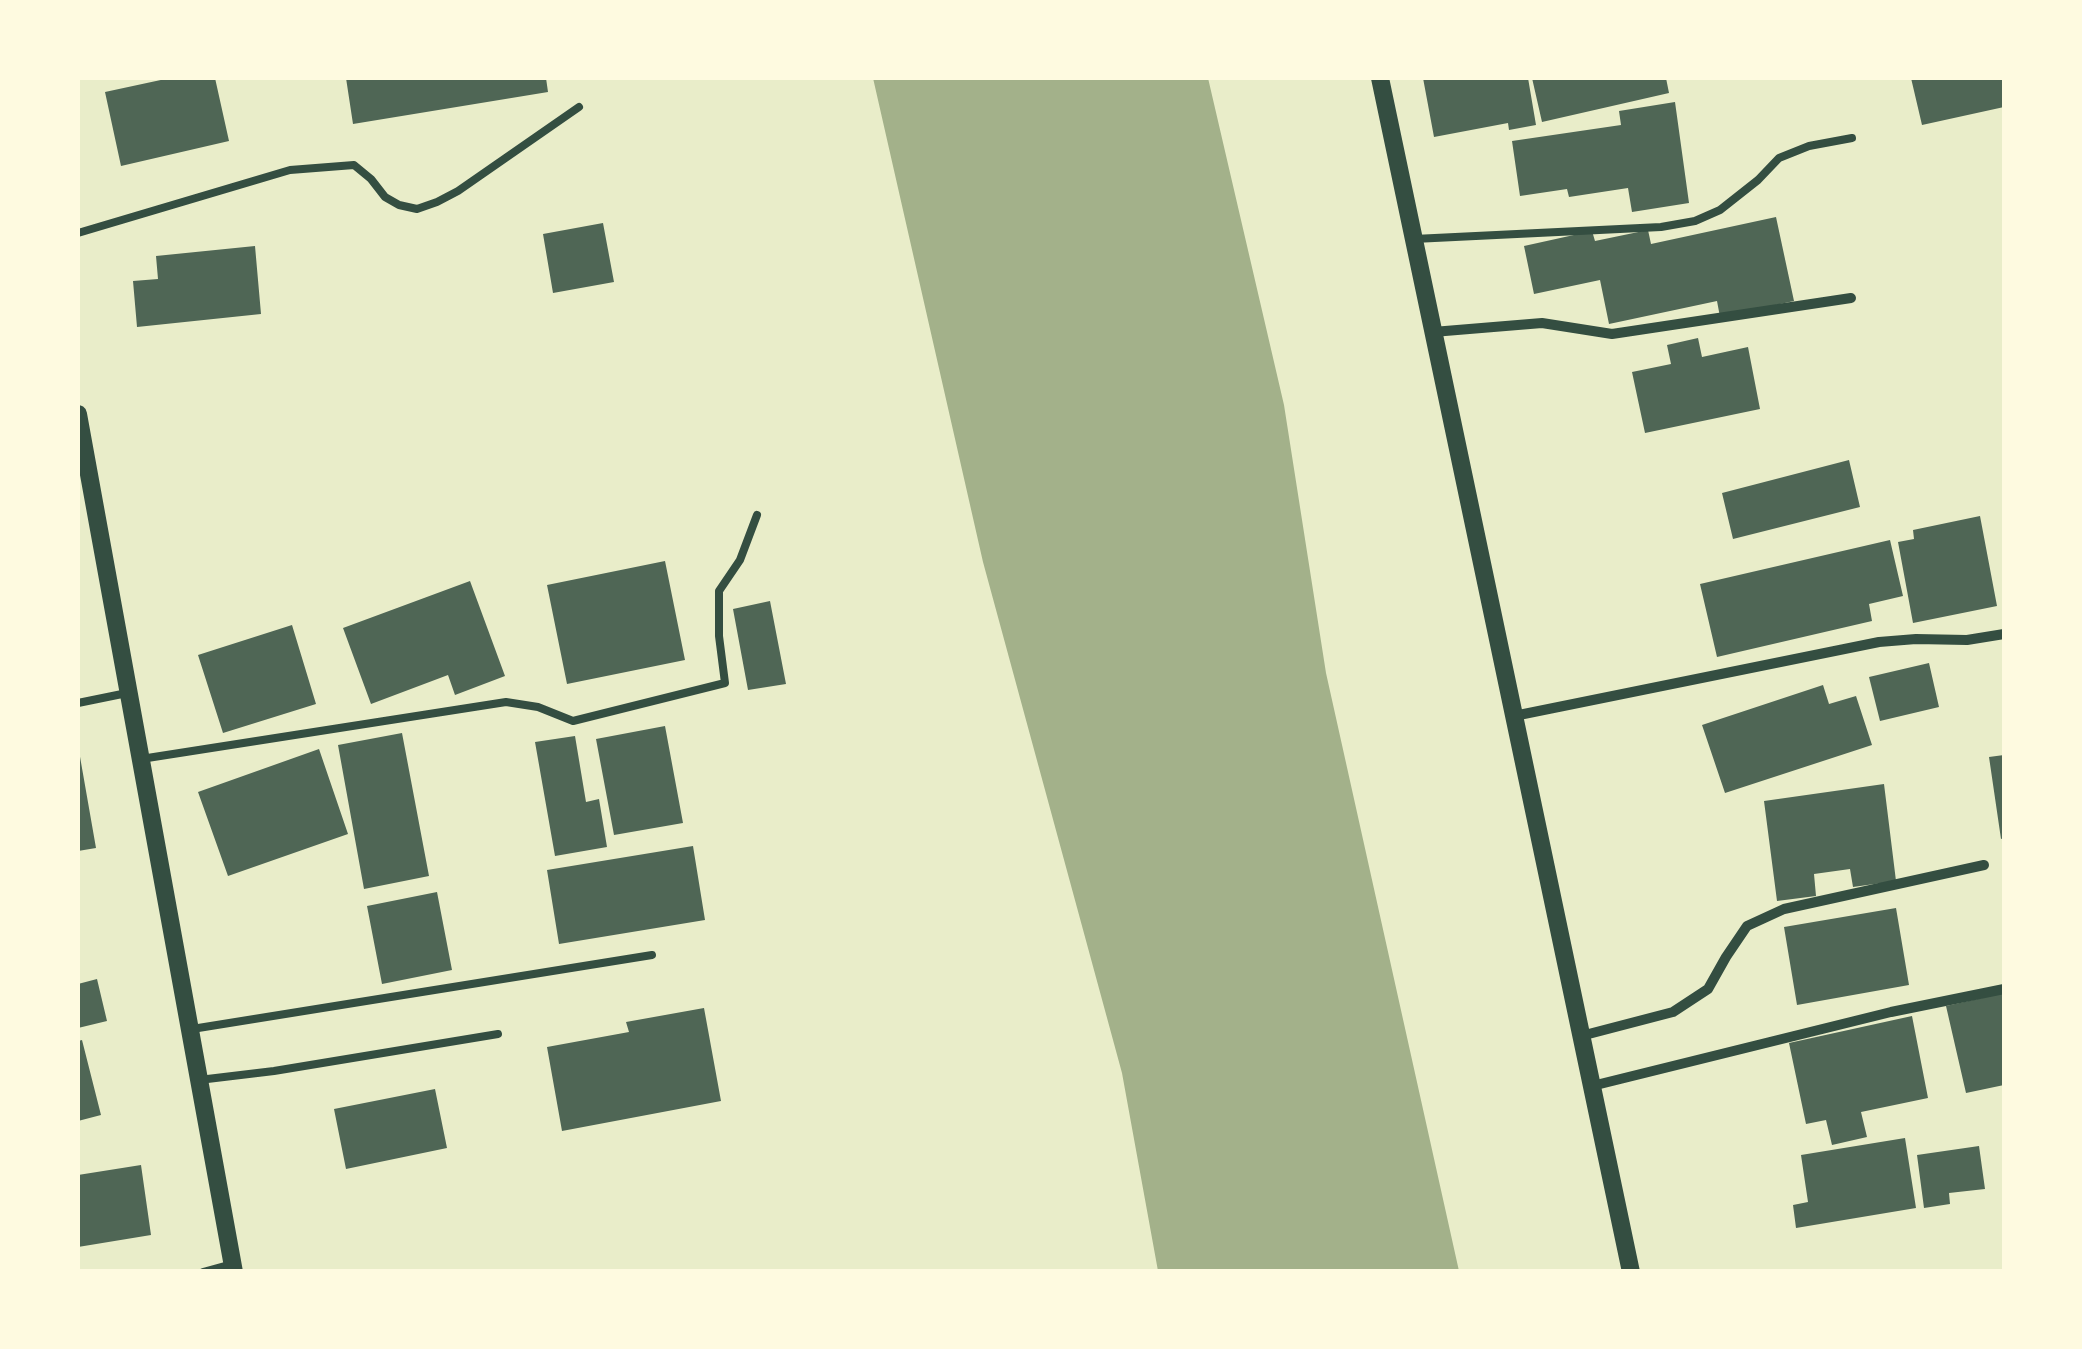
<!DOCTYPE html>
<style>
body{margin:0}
#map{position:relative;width:2082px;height:1349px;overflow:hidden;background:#e9edc9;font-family:"PT Sans Narrow",sans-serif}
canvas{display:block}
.frame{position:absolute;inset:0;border:80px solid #fefae0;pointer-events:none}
</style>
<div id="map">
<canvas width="2082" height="1349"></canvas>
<div class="frame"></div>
</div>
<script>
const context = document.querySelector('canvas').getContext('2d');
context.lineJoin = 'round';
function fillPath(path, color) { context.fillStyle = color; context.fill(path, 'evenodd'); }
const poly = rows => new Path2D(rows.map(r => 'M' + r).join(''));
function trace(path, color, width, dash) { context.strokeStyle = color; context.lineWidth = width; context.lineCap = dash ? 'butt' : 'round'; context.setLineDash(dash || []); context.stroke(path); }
const water = poly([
 [873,78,1208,78,1284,405,1326,673,1459,1271,1158,1271,1122,1073,983,562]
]);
const building = poly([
 [170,78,215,78,229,141,121,166,105,92],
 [346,78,546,78,548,92,353,124],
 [1423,78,1528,78,1536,125,1509,130,1508,123,1434,137],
 [1532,78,1666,78,1669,93,1542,122],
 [1911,78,2004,78,2004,107,1922,125],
 [1675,102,1689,203,1632,212,1628,188,1569,197,1567,189,1520,196,1512,141,1621,125,1619,111],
 [1776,217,1794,301,1720,317,1717,301,1609,324,1600,280,1534,294,1524,246,1592,231,1595,241,1648,230,1651,244],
 [603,223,614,282,553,293,543,234],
 [255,246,261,314,137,327,133,281,158,279,156,256],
 [1698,338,1702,357,1748,347,1760,409,1645,433,1632,372,1671,364,1667,345],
 [1849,460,1860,507,1733,539,1722,493],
 [1980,516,1997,606,1913,623,1898,542,1914,539,1913,530],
 [1890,540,1903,596,1869,604,1872,621,1717,657,1700,584],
 [665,561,685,660,567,684,547,585],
 [470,581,505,676,455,695,448,675,371,704,343,628],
 [770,601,786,684,748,690,733,609],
 [292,625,316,704,223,733,198,655],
 [1929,663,1939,707,1880,721,1869,677],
 [1823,685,1829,704,1856,696,1872,745,1725,793,1702,725],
 [665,726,683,823,614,835,596,739],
 [402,733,429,876,364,889,338,745],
 [575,736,586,802,599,799,607,847,555,856,535,742],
 [319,749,348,834,228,876,198,792],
 [78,751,79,751,96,848,78,851],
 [2004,755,2004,838,2001,839,1989,757],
 [1884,784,1896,881,1853,887,1850,869,1814,874,1816,896,1777,901,1764,801],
 [693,846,705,920,559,944,547,870],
 [437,892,452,970,382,984,367,906],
 [1896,908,1909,985,1797,1005,1784,927],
 [97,979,107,1021,78,1028,78,984],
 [2004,993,2004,1085,1966,1093,1946,1006],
 [704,1008,721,1101,562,1131,547,1047,629,1032,626,1022],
 [1912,1016,1928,1098,1861,1112,1867,1137,1832,1145,1826,1120,1806,1124,1789,1043],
 [82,1040,101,1115,78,1121,78,1041],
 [435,1089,447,1148,346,1169,334,1109],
 [1905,1138,1916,1208,1796,1228,1793,1205,1808,1202,1801,1155],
 [1979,1146,1985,1189,1949,1193,1950,1204,1924,1208,1917,1155],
 [141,1165,151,1235,78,1247,78,1175]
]);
const service = poly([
 [78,233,290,170,354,165,371,179,385,197,399,205,417,209,437,202,458,191,579,107],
 [1414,239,1661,227,1695,221,1720,210,1758,180,1779,158,1809,146,1852,138],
 [78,703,127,693],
 [141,759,506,702,538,707,573,721,725,683,719,636,719,591,740,560,757,515],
 [192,1029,652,955],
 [199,1080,274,1071,498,1034],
 [203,1272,232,1264]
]);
const minor = poly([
 [1433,332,1542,323,1612,334,1851,298],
 [1514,716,1879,642,1916,639,1967,640,2004,634],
 [1581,1036,1673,1012,1708,989,1726,957,1747,926,1784,909,1984,865],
 [1592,1086,1891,1012,2004,989]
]);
const tertiary = poly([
 [1380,78,1631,1272],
 [78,414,234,1272]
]);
fillPath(water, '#a3b18a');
fillPath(building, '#4f6655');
trace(service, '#344e41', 8);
trace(minor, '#344e41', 10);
trace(tertiary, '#344e41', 18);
</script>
